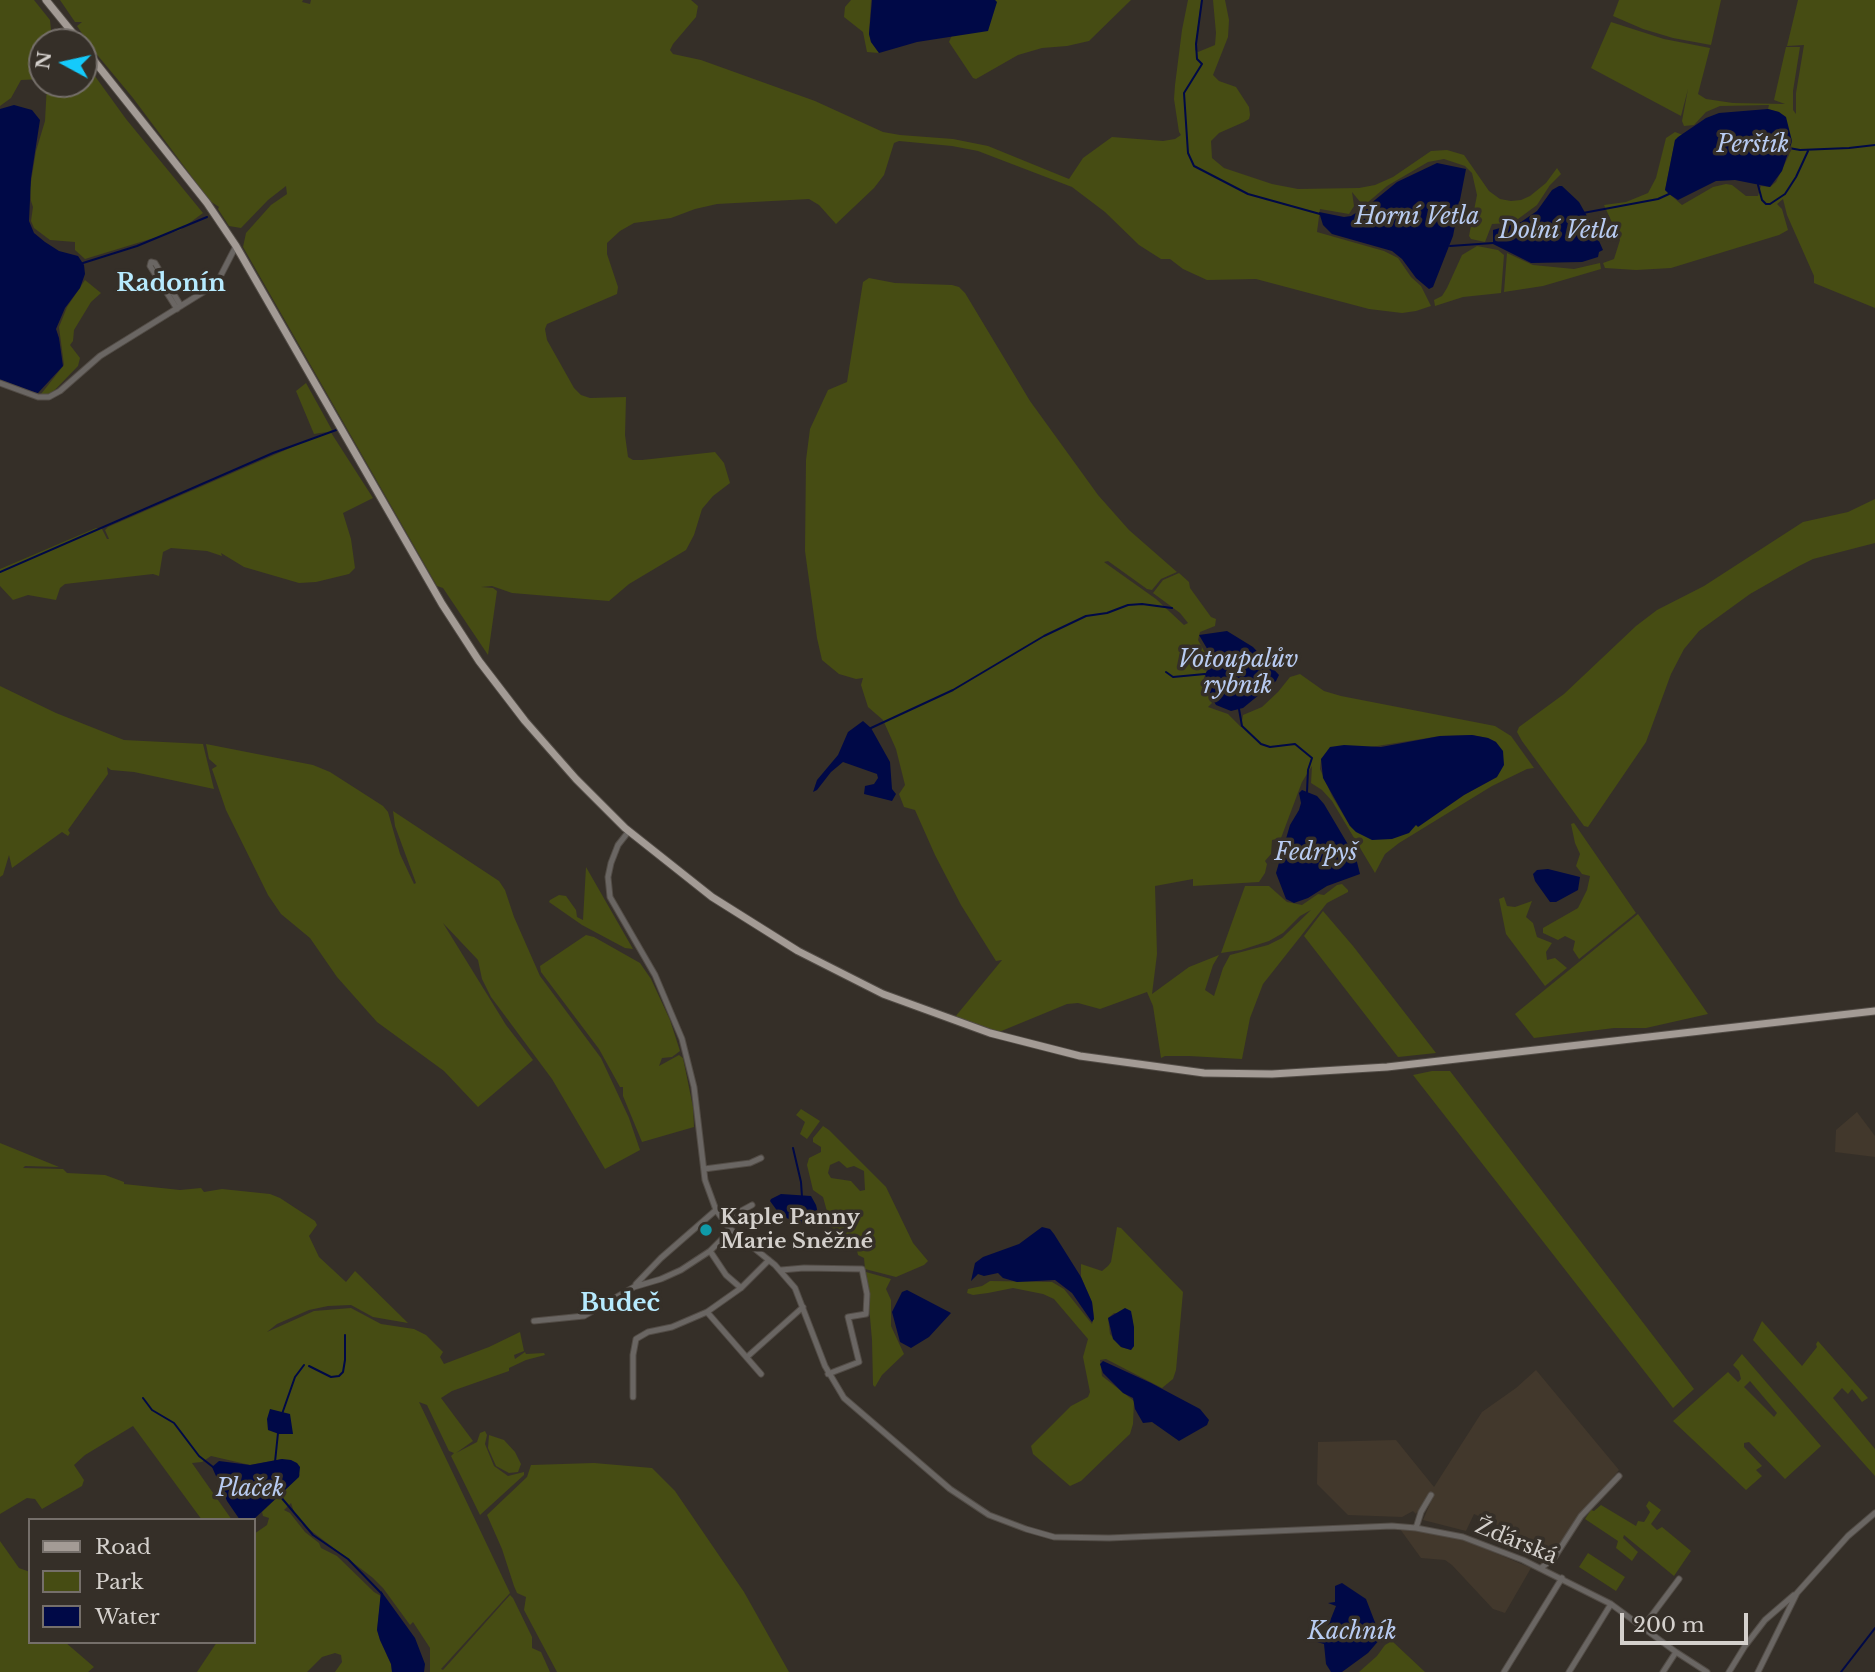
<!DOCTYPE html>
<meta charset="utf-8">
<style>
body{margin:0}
#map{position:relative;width:1875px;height:1672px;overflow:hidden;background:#352f28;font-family:"Libre Baskerville",serif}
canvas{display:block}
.legend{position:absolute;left:28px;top:1518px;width:228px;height:126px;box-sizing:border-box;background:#352f28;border:2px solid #756f6a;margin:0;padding:9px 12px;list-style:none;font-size:21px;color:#d4d0cc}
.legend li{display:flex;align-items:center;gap:14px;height:35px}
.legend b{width:35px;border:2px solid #756f6a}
.north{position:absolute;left:28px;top:28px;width:70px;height:70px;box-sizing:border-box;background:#352f28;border:2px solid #756f6a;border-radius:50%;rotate:278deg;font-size:19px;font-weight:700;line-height:28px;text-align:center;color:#d4d0cc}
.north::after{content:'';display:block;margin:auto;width:24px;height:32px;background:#15cafb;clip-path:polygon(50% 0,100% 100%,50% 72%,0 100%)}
.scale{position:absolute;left:1620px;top:1613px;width:128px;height:32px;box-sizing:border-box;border:4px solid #d4d0cc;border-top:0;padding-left:9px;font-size:21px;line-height:24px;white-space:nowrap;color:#d4d0cc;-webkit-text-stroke:5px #352f28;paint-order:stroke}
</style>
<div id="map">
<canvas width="1875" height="1672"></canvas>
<ul class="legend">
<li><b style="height:9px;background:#a39b95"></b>Road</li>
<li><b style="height:19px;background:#464c13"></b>Park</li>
<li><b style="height:19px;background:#000947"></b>Water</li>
</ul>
<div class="north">N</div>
<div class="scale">200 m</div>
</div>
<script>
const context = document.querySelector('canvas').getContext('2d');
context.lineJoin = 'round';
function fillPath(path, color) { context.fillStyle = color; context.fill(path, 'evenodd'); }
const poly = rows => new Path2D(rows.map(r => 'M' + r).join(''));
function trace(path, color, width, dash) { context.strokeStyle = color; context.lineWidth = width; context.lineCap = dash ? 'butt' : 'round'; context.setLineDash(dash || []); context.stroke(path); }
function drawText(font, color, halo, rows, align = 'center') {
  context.font = font + ' "Libre Baskerville",serif'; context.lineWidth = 7; context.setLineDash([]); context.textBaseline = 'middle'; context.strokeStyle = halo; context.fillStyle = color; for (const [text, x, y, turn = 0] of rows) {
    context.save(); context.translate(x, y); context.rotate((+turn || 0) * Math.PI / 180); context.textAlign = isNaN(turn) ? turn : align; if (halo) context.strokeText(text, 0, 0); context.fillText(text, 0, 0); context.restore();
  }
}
const built = poly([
 [1857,1112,1875,1136,1875,1157,1835,1152,1836,1130],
 [1536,1370,1619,1470,1580,1515,1553,1557,1542,1563,1533,1559,1536,1552,1509,1539,1511,1535,1506,1529,1474,1514,1466,1531,1423,1520,1433,1497,1430,1494,1416,1514,1413,1511,1402,1517,1348,1515,1317,1484,1318,1442,1396,1440,1434,1487,1482,1412,1516,1388],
 [1405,1528,1462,1539,1531,1568,1505,1613,1493,1609,1452,1565,1445,1560,1421,1558,1400,1529]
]);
const green = poly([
 [0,0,34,0,50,20,52,39,63,36,67,42,42,42,42,79,21,80,11,98,0,106],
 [60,0,303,0,302,2,310,4,311,0,691,0,698,6,696,17,673,44,670,50,673,54,701,60,815,101,883,132,900,135,953,139,988,146,1069,179,1083,158,1112,137,1163,141,1175,139,1181,135,1179,132,1174,99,1175,85,1182,30,1188,0,1201,0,1195,50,1198,52,1215,45,1216,33,1213,0,1225,0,1229,20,1228,37,1213,75,1219,81,1236,87,1249,107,1250,115,1249,119,1244,122,1219,133,1211,141,1212,158,1224,168,1272,184,1298,189,1359,188,1375,185,1393,177,1431,151,1447,150,1464,155,1489,191,1500,199,1511,201,1521,200,1530,196,1546,183,1557,168,1561,174,1550,185,1537,205,1518,219,1510,223,1492,224,1485,242,1471,239,1469,236,1477,195,1472,173,1465,166,1444,159,1428,162,1387,186,1367,203,1361,203,1352,192,1354,206,1349,214,1320,209,1317,232,1384,251,1398,258,1411,277,1421,286,1431,306,1416,311,1402,313,1369,309,1256,279,1207,280,1183,269,1170,259,1161,259,1139,245,1105,212,1072,187,978,151,952,146,899,141,894,143,884,175,874,188,836,224,819,205,809,199,717,204,695,209,671,218,634,223,620,231,607,243,607,254,618,287,617,294,547,324,545,329,547,340,574,388,581,395,590,398,626,397,625,435,628,457,633,460,642,460,715,452,724,463,730,483,713,496,702,509,694,535,686,550,629,584,609,601,512,593,492,586,481,587,493,588,497,591,488,655,443,588,437,586,243,247,246,233,271,205,287,194,286,186,268,200,241,228,229,226,218,209,219,207,210,201,133,98,94,51,77,26,82,22,75,22],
 [851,0,871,0,869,34,871,42,879,53,867,52,863,32,844,17,845,7],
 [995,0,1131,0,1089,41,1067,46,1042,48,1018,55,976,79,973,78,949,42,952,35,967,32,992,15,996,2],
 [1619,0,1721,0,1711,45,1673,38,1643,29,1613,16],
 [1798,0,1875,0,1875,308,1814,283,1814,276,1787,215,1783,199,1777,204,1782,209,1788,230,1779,235,1671,268,1636,270,1605,268,1603,263,1614,259,1620,240,1604,205,1626,202,1648,193,1656,178,1666,138,1675,132,1683,135,1675,140,1665,190,1682,205,1713,187,1726,184,1732,185,1746,196,1758,196,1761,186,1770,187,1776,182,1789,155,1792,141,1779,112,1768,109,1769,105,1720,106,1706,112,1694,125,1684,126,1682,121,1688,89,1681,116,1591,68,1611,22,1664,39,1710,48,1698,94,1706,99,1733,103,1785,104,1774,100,1786,47,1800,47,1793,91,1793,110,1796,114,1796,93,1804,45,1787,46],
 [84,61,126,119,203,213,180,230,85,259,75,250,75,242,50,240,34,228,31,221,33,207,31,201,30,188,36,151,45,121,47,84,84,84],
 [1477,246,1498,250,1504,255,1501,293,1463,297,1435,306,1434,300,1442,296,1447,288,1462,255],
 [1507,253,1533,265,1574,269,1600,263,1601,269,1543,286,1504,292],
 [869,278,895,283,952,285,959,287,965,293,1030,401,1098,495,1129,530,1177,572,1161,579,1152,590,1147,589,1108,561,1104,562,1156,599,1184,625,1188,623,1180,613,1153,593,1163,580,1179,573,1189,582,1190,588,1211,617,1216,619,1215,626,1200,632,1198,640,1207,656,1208,666,1204,678,1212,703,1208,707,1228,714,1241,727,1243,715,1262,707,1278,692,1290,677,1300,674,1324,691,1341,696,1495,726,1511,736,1534,768,1527,769,1492,786,1399,843,1385,854,1375,873,1332,801,1322,790,1311,783,1312,766,1302,782,1281,838,1272,840,1271,854,1265,861,1267,864,1265,873,1259,882,1193,886,1193,879,1155,886,1157,954,1152,994,1189,967,1219,955,1213,965,1205,990,1214,996,1223,968,1230,955,1268,945,1282,938,1311,910,1300,916,1283,933,1269,941,1241,950,1221,953,1245,886,1269,886,1287,902,1302,905,1318,894,1324,895,1337,885,1342,884,1348,890,1348,892,1327,903,1263,984,1250,1018,1242,1059,1189,1056,1165,1056,1161,1058,1153,1006,1147,992,1100,1009,1078,1003,1067,1004,999,1032,955,1017,1002,960,996,961,961,905,935,855,915,810,904,807,899,794,905,785,896,749,883,720,868,707,861,685,863,678,856,679,839,674,822,660,817,638,805,551,806,460,810,429,828,390,847,382,863,282],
 [1472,735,1488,738,1496,742,1497,777,1464,795,1419,826,1416,825,1350,826,1332,796,1320,769,1321,759,1371,747,1440,736],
 [85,280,101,293,91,302,74,330,73,341,70,345,80,358,78,366,50,395,41,394,64,365,59,327,67,307],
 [306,383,332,430,330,431,373,498,343,513,351,539,355,568,349,574,316,582,299,583,244,567,221,553,222,556,207,551,171,548,163,552,159,576,153,574,65,584,60,588,56,600,28,595,13,600,0,586,0,569,96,528,102,529,107,539,109,539,105,530,108,527,327,432,314,434,296,391],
 [1875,499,1875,543,1813,559,1799,566,1750,594,1699,631,1684,649,1671,674,1646,742,1588,827,1584,826,1522,741,1517,732,1519,727,1564,694,1636,626,1657,610,1704,586,1803,522,1848,512],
 [0,686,56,713,124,740,203,744,214,789,134,772,111,770,107,767,108,774,68,830,70,833,68,836,62,832,12,868,9,855,3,875,0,877],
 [206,744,313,765,330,772,383,806,388,812,400,854,414,884,416,883,395,826,393,811,499,881,505,890,514,917,540,976,601,1058,629,1118,640,1150,605,1169,552,1079,491,997,482,979,478,960,443,923,506,1025,533,1060,478,1107,444,1071,377,1022,337,977,310,938,281,914,268,895,226,810,212,769,217,766,209,759],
 [1574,823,1636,913,1579,959,1573,950,1575,941,1565,936,1558,940,1543,933,1543,928,1578,908,1587,890,1590,876,1582,874,1576,866,1580,854,1575,843,1571,824],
 [586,867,633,949,625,948,582,925,549,902,550,900,559,895,566,896,576,910,577,917,583,920],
 [1504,897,1507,906,1515,907,1532,901,1526,917,1533,923,1537,937,1552,943,1546,952,1547,960,1555,958,1567,968,1545,986,1506,934,1499,899],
 [1323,911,1353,946,1436,1053,1398,1057,1304,936],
 [1638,914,1708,1014,1646,1028,1614,1028,1534,1038,1515,1014],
 [586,935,594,937,640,963,651,979,670,1020,680,1051,672,1057,662,1058,659,1066,679,1055,683,1058,693,1107,694,1127,642,1142,623,1096,623,1087,620,1087,599,1049,541,972,540,966,543,964],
 [1432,1071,1450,1071,1694,1389,1673,1408,1413,1075],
 [801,1109,820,1121,807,1139,800,1134,805,1122,796,1115],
 [823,1126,829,1130,886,1187,913,1243,928,1261,924,1265,896,1277,865,1269,864,1258,858,1255,855,1242,829,1234,831,1226,823,1197,813,1190,807,1165,809,1158,821,1152,821,1147,813,1142,813,1138],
 [839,1161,847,1168,854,1166,864,1171,865,1190,860,1191,851,1181,831,1178,828,1173,830,1165],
 [0,1143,59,1167,25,1166,23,1168,63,1169,67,1173,105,1175,124,1182,124,1184,180,1190,201,1188,204,1192,222,1189,270,1194,280,1198,315,1221,317,1225,309,1236,319,1257,346,1282,355,1271,408,1323,373,1317,351,1305,328,1306,309,1310,277,1324,267,1332,314,1311,351,1308,381,1324,414,1329,426,1335,443,1352,440,1357,444,1364,489,1347,520,1332,524,1351,514,1355,515,1359,525,1352,526,1354,544,1353,545,1355,526,1360,509,1368,509,1371,452,1391,441,1398,473,1441,456,1453,477,1442,480,1433,485,1431,487,1435,485,1444,494,1466,508,1476,524,1472,524,1475,480,1515,451,1456,454,1453,449,1451,427,1405,419,1402,510,1593,441,1669,443,1670,510,1595,513,1598,532,1637,532,1648,541,1652,550,1672,430,1672,430,1648,413,1622,410,1625,383,1588,373,1578,301,1523,294,1512,291,1503,284,1510,290,1513,305,1532,319,1543,321,1548,337,1556,374,1592,381,1596,377,1630,380,1640,391,1664,392,1672,335,1672,342,1662,341,1655,335,1653,322,1657,307,1672,197,1672,217,1642,254,1642,254,1534,267,1525,269,1518,263,1516,262,1512,300,1475,282,1459,250,1465,211,1456,202,1462,192,1463,232,1520,202,1520,133,1426,85,1455,74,1465,84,1480,82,1486,42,1509,35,1499,27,1498,0,1514],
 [1117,1227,1121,1228,1183,1292,1176,1370,1173,1379,1162,1388,1106,1359,1100,1360,1102,1376,1134,1401,1133,1424,1130,1434,1109,1454,1081,1481,1070,1486,1033,1454,1031,1446,1071,1406,1088,1397,1090,1392,1083,1357,1088,1339,1054,1299,1043,1294,1013,1288,988,1293,973,1295,967,1293,968,1289,982,1286,990,1281,1052,1282,1064,1289,1092,1324,1094,1316,1092,1302,1081,1277,1081,1264,1102,1271,1108,1266,1111,1262],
 [1114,1313,1132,1315,1134,1346,1131,1350,1121,1347,1110,1334,1108,1318],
 [866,1272,891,1279,886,1289,891,1300,891,1326,904,1354,882,1375,875,1387,873,1385,872,1340],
 [1762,1321,1802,1366,1817,1347,1816,1344,1818,1341,1868,1398,1862,1402,1852,1389,1848,1394,1842,1388,1833,1398,1875,1449,1875,1476,1753,1340],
 [1742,1354,1821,1446,1785,1479,1749,1442,1744,1443,1744,1447,1762,1466,1756,1470,1762,1476,1746,1490,1673,1421,1728,1372,1738,1382,1741,1379,1739,1371,1733,1365],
 [1750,1381,1777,1413,1774,1417,1744,1387],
 [489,1435,504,1440,515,1452,521,1464,518,1472,509,1473,496,1466,488,1448],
 [594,1463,652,1468,675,1491,744,1592,789,1672,557,1672,524,1610,526,1597,517,1593,514,1586,502,1549,487,1515,527,1477,531,1465],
 [1649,1501,1661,1510,1651,1524,1657,1530,1662,1527,1691,1551,1674,1576,1624,1535,1623,1538,1638,1552,1632,1561,1616,1548,1618,1541,1585,1519,1591,1510,1594,1511,1601,1505,1636,1526,1638,1521,1644,1522,1646,1519,1650,1512,1646,1506],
 [0,1541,19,1568,30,1572,30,1642,65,1642,94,1667,88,1672,0,1672],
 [1588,1553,1625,1577,1616,1591,1579,1567],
 [1392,1641,1425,1672,1359,1672,1377,1656,1385,1645]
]);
const water = poly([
 [872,0,995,0,997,2,988,31,917,42,879,53,871,42,869,34],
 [14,105,32,110,40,120,31,178,29,221,34,233,45,242,59,251,78,256,84,265,85,274,80,288,65,308,56,329,59,338,63,366,38,393,28,392,0,380,0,109],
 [1768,109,1779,112,1786,117,1792,141,1782,171,1770,187,1735,180,1716,181,1678,200,1669,194,1665,190,1675,140,1678,137,1706,118,1719,113],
 [1437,163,1466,169,1453,236,1433,287,1429,289,1416,278,1402,259,1392,251,1332,234,1323,225,1319,212,1344,217,1351,216,1370,204,1397,182],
 [1559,186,1562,186,1579,202,1592,225,1603,250,1599,252,1598,257,1582,262,1531,263,1493,244,1493,230,1521,222,1537,211,1552,190],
 [1227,631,1253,647,1279,675,1276,681,1243,708,1231,711,1216,705,1210,695,1205,674,1210,667,1209,652,1199,635],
 [863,721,871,728,890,762,892,789,896,794,892,801,864,794,865,786,874,784,878,778,877,774,843,762,831,772,817,790,813,792,817,780,838,755,848,732],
 [1472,735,1488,738,1496,742,1503,751,1504,765,1497,777,1464,795,1418,827,1416,825,1409,833,1392,839,1372,840,1356,832,1350,826,1323,778,1321,759,1330,747,1344,745,1381,747,1440,736],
 [1302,790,1317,796,1324,804,1356,858,1360,874,1327,886,1308,898,1294,903,1286,899,1276,873,1290,825,1299,810,1301,803,1299,793],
 [1548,869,1580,877,1578,890,1556,902,1550,902,1535,881,1533,874,1537,870],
 [781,1194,811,1196,816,1205,820,1222,811,1227,781,1216,770,1201,771,1199],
 [1042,1227,1050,1229,1054,1234,1081,1277,1092,1302,1094,1319,1092,1322,1072,1293,1055,1280,1017,1282,1003,1278,998,1273,984,1276,978,1274,971,1281,975,1263,983,1257,1019,1244],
 [907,1290,951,1313,929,1337,911,1348,900,1342,892,1312,902,1292],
 [1125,1308,1131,1311,1134,1327,1134,1346,1131,1350,1121,1347,1113,1339,1108,1318],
 [1103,1361,1151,1383,1200,1409,1209,1420,1207,1425,1179,1441,1152,1422,1143,1423,1135,1409,1133,1398,1123,1393,1103,1373,1100,1364],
 [270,1409,290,1414,293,1434,279,1434,268,1430,267,1419],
 [282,1459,291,1460,297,1463,300,1467,299,1477,254,1519,240,1520,227,1501,212,1467,219,1461,250,1465],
 [1342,1583,1366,1599,1381,1638,1368,1653,1342,1672,1331,1672,1326,1664,1324,1644,1317,1642,1325,1640,1328,1624,1325,1621,1330,1621,1336,1606,1328,1603,1335,1602,1335,1586],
 [381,1591,415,1638,425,1664,424,1672,392,1672,391,1664,380,1640,377,1630]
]);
const stream = poly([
 [1202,0,1196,44,1197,59,1202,64,1184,93,1188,153,1194,166,1248,194,1320,214],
 [1789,148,1800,150,1849,148,1875,145],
 [1758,185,1762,200,1766,204,1770,204,1785,194,1796,177,1808,151],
 [1583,213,1658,199,1669,194],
 [1450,246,1493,243],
 [83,263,137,246,207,217],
 [0,572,273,453,339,429],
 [1166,672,1173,677,1205,674],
 [1239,709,1242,726,1261,744,1270,747,1295,744,1312,758,1308,770,1307,792],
 [871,728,953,690,1044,636,1086,616,1107,613,1128,605,1142,604,1172,608],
 [793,1148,801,1182,802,1197],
 [820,1217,855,1222],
 [309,1366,331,1377,339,1376,343,1372,345,1360,345,1335],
 [143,1398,152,1410,174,1423,199,1456,213,1467],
 [282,1414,295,1377,304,1365],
 [275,1462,278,1433],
 [280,1496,313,1535,348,1559,382,1594],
 [1841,1672,1875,1628]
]);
const minor = poly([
 [177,309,150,266,151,262,155,263,181,306],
 [0,383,38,397,49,397,60,391,100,356,205,291,220,277,236,246],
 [629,831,618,845,611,863,608,877,610,897,655,975,682,1039,694,1087,705,1180,716,1210,729,1228,775,1265,795,1288,825,1366,844,1398,950,1489,989,1515,1026,1529,1054,1537,1109,1538,1392,1526,1416,1528,1463,1537,1523,1560,1611,1604,1676,1652,1707,1672],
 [704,1169,750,1163,761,1158],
 [710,1251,726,1275,741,1288],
 [781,1270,804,1268,862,1269,867,1294,866,1314,848,1317,859,1362,828,1374],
 [636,1284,661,1258,716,1210],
 [707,1312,761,1374],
 [534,1321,584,1316,634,1287,661,1279,681,1270,710,1251,723,1238,741,1211,752,1205],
 [747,1357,803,1307],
 [633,1397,633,1355,636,1339,648,1332,672,1327,707,1312,741,1288,769,1260],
 [1416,1528,1421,1512,1431,1495],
 [1541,1568,1554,1558,1581,1516,1619,1476],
 [1643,1627,1679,1579],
 [1504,1672,1562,1578],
 [1569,1672,1611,1604],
 [1663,1672,1676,1652],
 [1729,1672,1745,1646,1765,1620,1794,1595],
 [1758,1672,1797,1593,1848,1536,1875,1513]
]);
const major = poly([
 [46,0,80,42],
 [84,48,207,203,236,246,442,604,479,661,525,721,576,779,625,828,712,897,798,951,883,994,990,1033,1080,1056,1204,1073,1272,1074,1387,1067,1875,1011]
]);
const markers = [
 [706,1230,7,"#0f9aa8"]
];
const poiNames = [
 ["Kaple Panny",720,1218],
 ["Marie Sněžné",720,1242]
];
const streetNames = [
 ["Žďárská",1516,1542,22]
];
const waterNames = [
 ["Perštík",1753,146],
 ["Horní Vetla",1417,218],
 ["Dolní Vetla",1559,232],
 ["Votoupalův",1238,661],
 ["rybník",1238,687],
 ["Fedrpyš",1316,854],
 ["Plaček",250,1490],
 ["Kachník",1352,1633]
];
const quarterNames = [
 ["Radonín",171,284],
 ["Budeč",620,1304]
];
fillPath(built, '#42382c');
fillPath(green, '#464c13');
fillPath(water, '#000947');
trace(stream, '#000947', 2);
trace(minor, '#524c46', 7);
trace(major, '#524c46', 9);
trace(minor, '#6a6663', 5);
trace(major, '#a39b95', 7);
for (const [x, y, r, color] of markers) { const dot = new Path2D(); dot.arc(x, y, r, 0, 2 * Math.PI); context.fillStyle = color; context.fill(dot); trace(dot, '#352f28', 2.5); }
drawText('bold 21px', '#d4d0cc', '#352f28', poiNames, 'left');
drawText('21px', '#d4d0cc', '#352f28', streetNames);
drawText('italic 23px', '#b8cbf1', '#352f28', waterNames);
drawText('bold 24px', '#b6eafe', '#352f28', quarterNames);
</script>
